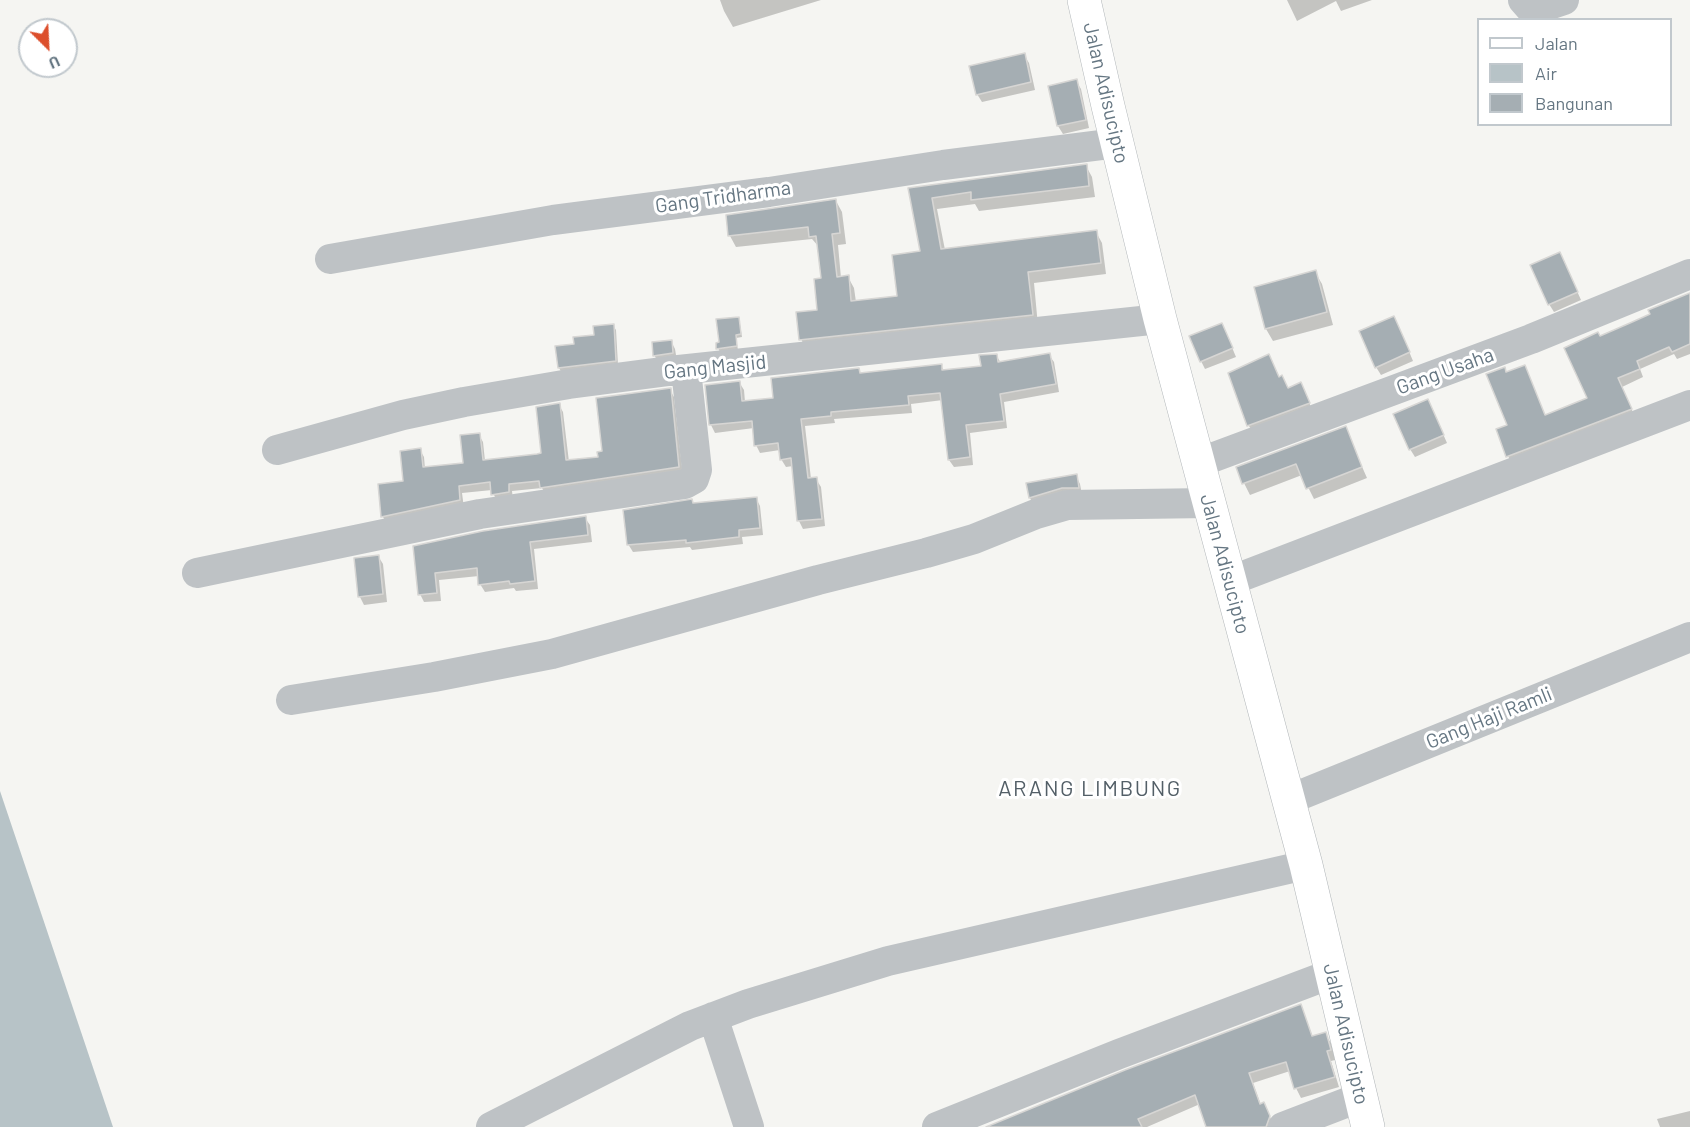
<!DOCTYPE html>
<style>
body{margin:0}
#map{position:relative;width:1690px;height:1127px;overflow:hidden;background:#f5f5f2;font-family:Barlow,sans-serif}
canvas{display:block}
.legend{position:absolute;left:1477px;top:18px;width:195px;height:108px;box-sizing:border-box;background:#fff;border:2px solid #c1c8cd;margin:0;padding:8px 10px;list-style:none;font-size:18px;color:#657682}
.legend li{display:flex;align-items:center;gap:12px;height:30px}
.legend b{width:30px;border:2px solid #c1c8cd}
.north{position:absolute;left:18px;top:18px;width:60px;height:60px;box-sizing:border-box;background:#fff;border:2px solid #c1c8cd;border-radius:50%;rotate:156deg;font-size:16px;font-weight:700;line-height:24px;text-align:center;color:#657682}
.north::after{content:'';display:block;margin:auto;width:21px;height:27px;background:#dc4e2b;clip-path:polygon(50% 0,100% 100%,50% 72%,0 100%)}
</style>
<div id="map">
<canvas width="1690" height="1127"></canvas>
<ul class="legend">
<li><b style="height:8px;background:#fff"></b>Jalan</li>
<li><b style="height:16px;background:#b7c3c7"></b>Air</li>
<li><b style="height:16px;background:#a5aeb3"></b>Bangunan</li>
</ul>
<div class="north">U</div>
</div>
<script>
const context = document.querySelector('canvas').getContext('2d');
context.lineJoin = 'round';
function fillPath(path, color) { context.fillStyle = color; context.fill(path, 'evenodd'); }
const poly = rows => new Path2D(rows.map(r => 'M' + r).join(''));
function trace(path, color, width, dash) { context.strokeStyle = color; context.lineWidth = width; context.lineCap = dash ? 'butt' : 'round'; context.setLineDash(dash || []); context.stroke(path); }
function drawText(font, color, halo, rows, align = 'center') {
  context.font = font + ' Barlow,sans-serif'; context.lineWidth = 6; context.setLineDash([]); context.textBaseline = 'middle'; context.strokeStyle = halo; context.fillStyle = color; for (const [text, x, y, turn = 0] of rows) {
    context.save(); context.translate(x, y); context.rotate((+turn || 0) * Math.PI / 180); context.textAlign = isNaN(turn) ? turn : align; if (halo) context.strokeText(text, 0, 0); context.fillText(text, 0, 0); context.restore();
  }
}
const water = poly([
 [0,791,113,1127,0,1127]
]);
const shadow = poly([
 [720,0,821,0,733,27,724,11],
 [1287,0,1372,0,1341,11,1336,1,1297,21],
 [1024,55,1029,63,1035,90,982,102,977,94],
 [1076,81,1081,89,1089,128,1063,134,1058,126,1050,87],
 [1086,166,1092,177,1095,197,979,211,975,204,937,209,945,250,1096,232,1102,243,1106,274,1034,283,1038,326,807,351,801,339,818,311,822,280,819,247,812,239,736,247,730,236,836,201,842,212,846,244,838,245,841,278,848,277,854,288,856,302,898,298,921,253,910,189],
 [1564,262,1581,300,1554,312,1549,304],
 [1315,272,1322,284,1333,325,1273,341,1266,329,1255,288],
 [1690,293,1690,354,1677,359,1674,354,1640,369,1643,377,1622,387,1635,417,1512,464,1508,456,1509,426,1506,373,1545,416,1589,399,1600,337,1652,315],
 [739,318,742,337,736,338,738,350,720,352,718,348],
 [613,325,616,330,618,365,562,373,559,368,557,347,576,345],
 [1398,325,1413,361,1381,375,1376,367],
 [1226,333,1236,357,1205,369,1201,361],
 [671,341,675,349,677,361,659,363,654,355],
 [996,355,1001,363,1049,355,1054,362,1059,392,1004,402,1007,428,970,433,973,465,954,467,949,460,943,400,911,404,912,413,834,419,835,423,805,426,811,479,816,479,821,487,825,526,803,529,799,521,793,466,786,467,781,459,780,450,760,453,756,445,754,428,715,433,711,425,707,386,739,382,744,390,745,402,774,399,859,370,861,374,941,365,944,371,982,367],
 [1269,356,1280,378,1288,389,1301,384,1314,414,1255,436,1249,426,1230,373],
 [670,390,674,397,683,475,546,495,542,488,512,491,513,500,497,502,492,490,462,493,464,508,387,524,383,517,405,482,420,450,424,457,425,469,465,465,479,435,483,442,485,461,543,454,559,405,563,412,569,462,599,458],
 [1432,409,1447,443,1415,457,1410,449],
 [1345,428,1367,478,1314,499,1302,475,1250,495,1244,483],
 [1076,476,1080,484,1082,495,1034,506,1030,498,1028,484],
 [756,498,760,506,763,535,742,537,743,544,692,550,690,547,633,552,628,544,694,505],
 [585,518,590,525,592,542,534,549,538,589,516,591,514,588,485,592,480,584,479,576,439,580,441,601,424,602,420,594,414,547],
 [378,556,383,564,387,602,364,605,360,597],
 [1300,1006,1313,1037,1325,1034,1331,1043,1335,1060,1331,1061,1339,1087,1301,1098,1296,1088,1290,1071,1253,1083,1261,1105,1269,1114,1274,1127,1208,1127,1200,1104,1147,1127,989,1127],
 [1690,1111,1690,1127,1660,1127,1657,1119]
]);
const building = poly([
 [1025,53,1031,82,976,95,969,66,1025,53],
 [1077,79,1086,120,1057,126,1048,86,1077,79],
 [1087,164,1089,186,971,200,971,192,932,198,941,249,1097,230,1101,263,1028,272,1033,315,799,340,796,312,817,310,814,279,821,278,816,236,809,237,808,227,728,236,726,215,836,199,840,233,832,234,837,277,849,275,851,301,897,296,892,255,920,251,908,188,1087,164],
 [1560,252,1578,292,1548,305,1530,265,1560,252],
 [1316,270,1327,312,1265,329,1254,287,1316,270],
 [1690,293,1690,344,1672,352,1669,347,1637,361,1640,369,1618,378,1632,409,1506,457,1496,429,1507,425,1486,374,1505,367,1506,372,1525,365,1545,415,1587,398,1564,348,1598,332,1600,336,1630,323,1650,314,1648,310,1690,293],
 [1394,316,1410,352,1375,368,1359,331,1394,316],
 [739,317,741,334,736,335,737,346,716,349,716,343,719,342,716,319,739,317],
 [1222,323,1233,348,1200,362,1189,336,1222,323],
 [614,324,616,361,558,368,555,346,574,344,573,337,594,335,593,326,614,324],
 [672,340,673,353,653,356,652,342,672,340],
 [1050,353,1056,384,1000,394,1004,421,966,425,970,457,948,460,940,393,908,396,909,405,831,412,831,416,801,419,808,478,817,477,822,519,797,521,791,458,780,460,778,443,754,446,752,421,709,425,705,385,740,381,742,401,773,398,771,378,859,368,860,373,942,364,942,370,981,366,979,355,997,354,998,362,1050,353],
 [1269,354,1279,377,1282,375,1288,388,1301,382,1310,403,1247,426,1228,373,1269,354],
 [671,388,679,467,540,488,539,481,509,484,509,492,491,495,490,482,459,486,460,500,381,517,378,484,403,481,400,451,421,448,423,467,463,463,460,435,480,433,483,460,537,454,541,453,536,407,560,403,566,460,598,457,597,452,602,451,596,398,671,388],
 [1428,399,1444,435,1409,450,1393,414,1428,399],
 [1346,426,1362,467,1306,489,1296,464,1242,484,1236,467,1346,426],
 [1077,474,1079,488,1062,488,1029,498,1026,483,1077,474],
 [757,497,760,528,739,530,739,537,686,543,686,540,627,545,623,510,692,499,693,503,757,497],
 [586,516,588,535,530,542,535,581,510,584,509,581,478,585,477,568,435,573,437,593,418,595,413,546,483,531,586,516],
 [379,555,383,594,358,597,354,558,379,555],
 [1301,1004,1312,1036,1326,1032,1331,1050,1327,1051,1335,1077,1294,1089,1286,1062,1249,1073,1260,1104,1264,1102,1270,1116,1266,1127,1206,1127,1195,1095,1138,1119,1142,1127,986,1127,1125,1070,1301,1004]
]);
const minor = poly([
 [1523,0,1530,8,1537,9,1564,0],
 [330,259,553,220,769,192,943,165,1117,143],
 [277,450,403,415,464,402,569,384,669,371,1160,319],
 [1198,463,1531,339,1690,274],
 [197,573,480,514,685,484,694,479,697,470,686,370],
 [1230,581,1690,405],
 [291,700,434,677,552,654,818,580,926,553,974,539,1036,514,1067,505,1209,503],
 [1288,800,1690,637],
 [713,1017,749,1127],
 [491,1127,690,1026,748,1004,888,961,1306,865],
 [937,1127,1119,1054,1331,974],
 [1283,1127,1361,1097]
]);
const major = poly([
 [1084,0,1108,106,1160,319,1306,865,1368,1127]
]);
const streetNames = [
 ["Jalan Adisucipto",1106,93,77],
 ["Gang Tridharma",723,197,-8],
 ["Gang Masjid",715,367,-6],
 ["Gang Usaha",1445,371,-20],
 ["Jalan Adisucipto",1225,564,75],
 ["Gang Haji Ramli",1489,718,-22],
 ["Jalan Adisucipto",1346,1034,77]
];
const quarterNames = [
 ["ARANG LIMBUNG",1090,789]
];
fillPath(water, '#b7c3c7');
fillPath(shadow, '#0003');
fillPath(building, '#a5aeb3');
trace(building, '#d7d6d4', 1.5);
trace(major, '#b1b6b9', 34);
trace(minor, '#bec2c5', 30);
trace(major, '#fff', 33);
drawText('20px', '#657682', '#fff', streetNames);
context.letterSpacing = '1.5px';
drawText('22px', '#535f67', '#fff', quarterNames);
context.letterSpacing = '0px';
</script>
